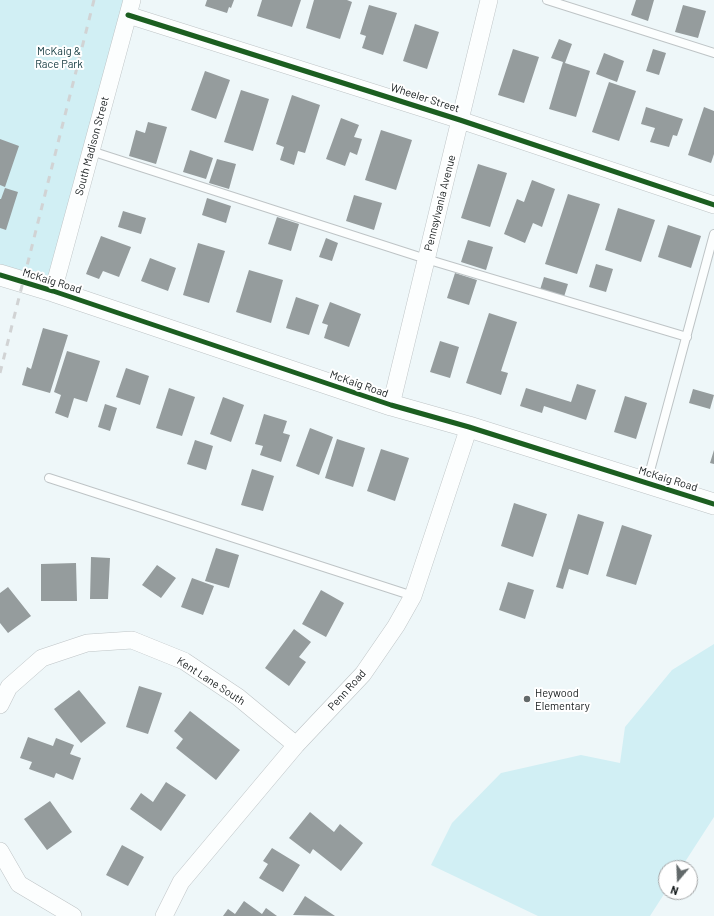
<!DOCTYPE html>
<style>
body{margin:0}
#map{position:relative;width:714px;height:916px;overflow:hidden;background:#eef7f9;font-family:Barlow,sans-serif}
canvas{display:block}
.north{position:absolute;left:658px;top:860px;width:40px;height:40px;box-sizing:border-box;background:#fff;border:1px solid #a2a4a5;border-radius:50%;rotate:199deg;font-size:11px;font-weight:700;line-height:16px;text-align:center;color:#161c1d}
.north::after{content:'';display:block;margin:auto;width:14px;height:18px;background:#62696a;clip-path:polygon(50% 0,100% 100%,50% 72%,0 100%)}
</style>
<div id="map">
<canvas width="714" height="916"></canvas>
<div class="north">N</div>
</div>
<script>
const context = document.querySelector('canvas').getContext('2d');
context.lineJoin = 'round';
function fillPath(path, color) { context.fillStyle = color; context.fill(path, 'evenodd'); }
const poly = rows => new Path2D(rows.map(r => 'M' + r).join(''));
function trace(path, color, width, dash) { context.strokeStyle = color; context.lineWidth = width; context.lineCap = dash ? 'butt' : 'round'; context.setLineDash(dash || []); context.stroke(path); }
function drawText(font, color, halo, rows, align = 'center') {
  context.font = font + ' Barlow,sans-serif'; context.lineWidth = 4; context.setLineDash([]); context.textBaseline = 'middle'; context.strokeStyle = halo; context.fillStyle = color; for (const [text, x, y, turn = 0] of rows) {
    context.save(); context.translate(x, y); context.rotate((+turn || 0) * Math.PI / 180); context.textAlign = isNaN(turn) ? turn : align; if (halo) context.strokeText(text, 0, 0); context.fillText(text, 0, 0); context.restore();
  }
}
const green = poly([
 [0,0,134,0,53,291,0,275],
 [714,644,714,817,681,868,666,868,666,891,650,916,538,916,431,865,452,823,501,773,581,755,620,763,625,727,672,670]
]);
const building = poly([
 [207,0,234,0,231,8,229,7,227,13,205,6],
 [262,0,301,0,292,27,257,16],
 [314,0,347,0,352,2,340,39,306,28],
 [636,0,654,0,648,21,631,15],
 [369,5,397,13,383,55,362,48,366,36,360,34],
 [683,5,706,11,698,38,675,32],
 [415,24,439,32,427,69,403,61],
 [559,39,572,44,565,63,590,71,576,117,549,109,563,62,551,58],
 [513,49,539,57,524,103,498,95],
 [653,49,666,53,659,75,646,71],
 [604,53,624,61,617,82,596,74],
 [205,71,230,80,216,119,191,110],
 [609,82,636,91,619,141,592,132],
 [241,90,269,99,253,151,224,142],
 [292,95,320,105,305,153,298,151,294,165,280,160,284,147,276,144],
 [646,107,683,119,677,136,673,135,669,147,650,142,655,128,641,124],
 [704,107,714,111,714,154,711,163,688,155],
 [341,118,359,125,354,137,362,139,357,155,350,152,345,166,326,159],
 [148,122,167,127,156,164,129,156,136,130,145,133],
 [381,130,412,140,396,190,365,180],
 [0,139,19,146,5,187,0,185],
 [190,150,213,158,206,179,183,172],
 [217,159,236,164,229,189,209,183],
 [478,164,507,173,490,227,461,218],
 [532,180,555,189,542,227,533,223,525,243,504,234,517,199,524,202],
 [5,188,18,192,6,230,0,228,0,199,1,199],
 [568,194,600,204,577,274,545,264],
 [354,195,382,203,374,230,346,221],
 [207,198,231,206,226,223,202,215],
 [618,208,655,220,641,262,605,250],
 [123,211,146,218,141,234,118,227],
 [277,217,299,224,291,251,268,244],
 [668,225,701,236,691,268,658,257],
 [101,236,131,247,119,277,103,271,99,279,86,274],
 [326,238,338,243,332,261,319,257],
 [468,240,493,247,486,270,461,262],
 [198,243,225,251,209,303,183,295],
 [150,258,176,268,168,291,141,281],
 [596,264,613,269,606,292,589,287],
 [249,270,283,280,271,323,236,312],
 [455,273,477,280,469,305,447,298],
 [544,277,568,284,563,300,539,293],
 [296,297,319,305,309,335,286,328],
 [330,302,361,314,349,347,324,338,328,325,322,323],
 [489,313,517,322,501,371,508,373,501,395,466,383],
 [43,328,68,335,50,393,22,385,27,367,31,369],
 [440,341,459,347,450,378,430,372],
 [67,351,100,361,87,402,74,398,68,418,55,413,61,395,54,392],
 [126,368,149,376,140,405,116,397],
 [577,384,596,390,586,420,544,406,542,413,520,406,526,388,571,402],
 [169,388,195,397,182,436,156,428],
 [693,389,714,395,710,409,689,403],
 [625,396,647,403,636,439,614,432],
 [223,397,244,405,231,442,210,434],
 [105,404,117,408,110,431,98,427],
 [264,414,287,421,283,433,290,435,281,462,260,455,263,446,255,444],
 [310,428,333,437,319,475,296,466],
 [337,439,365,448,353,487,325,478],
 [195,440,213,446,206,470,187,464],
 [381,449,409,458,395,501,367,491],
 [714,450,714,464,710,463],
 [252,469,274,476,263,511,241,505],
 [514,503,547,514,533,557,501,546],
 [578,514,604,522,588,575,569,569,563,589,556,587],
 [622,525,652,535,636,585,606,576],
 [216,548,239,555,229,588,205,581],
 [91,557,110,558,108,599,90,599],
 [76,563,77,601,41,601,41,564],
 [157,565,176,578,161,598,142,585],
 [192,578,214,586,203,615,181,607],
 [508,582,534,590,525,619,499,610],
 [8,587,31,616,8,633,0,623,0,593],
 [321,590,344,603,326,637,302,624],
 [294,629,311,642,299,657,306,662,289,686,265,668],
 [139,686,162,693,148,734,126,727],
 [79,690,106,723,81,743,54,709],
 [190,711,240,750,216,780,176,748,183,739,174,731],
 [28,737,53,746,56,738,74,745,70,754,81,758,73,780,56,773,54,778,29,769,32,762,20,758],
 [166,782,186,795,161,831,130,809,141,793,153,802],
 [50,801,72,832,47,850,24,819],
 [310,812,334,832,340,824,363,843,341,871,313,849,310,854,289,838],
 [122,845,144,857,128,886,106,875],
 [272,848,300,865,283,892,259,878,268,864,263,861],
 [305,896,335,916,293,915],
 [244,901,262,914,266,908,277,916,223,916,228,909,235,914]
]);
const service = poly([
 [547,0,714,53],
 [91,151,426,259,687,337],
 [49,478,413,596],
 [647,482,714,234]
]);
const minor = poly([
 [128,15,460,120,714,205],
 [53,291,132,0],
 [391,405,489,0],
 [0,705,9,687,42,658,87,643,132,640,184,661,238,697,296,745],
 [0,851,19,884,73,916],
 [164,916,181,882,296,745,363,674,396,626,413,596,469,427]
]);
const tertiary = poly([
 [0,275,53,291,391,405,469,427,714,504]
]);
const rail = poly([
 [0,373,94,0]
]);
const cycleway = poly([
 [128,15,460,120,714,205],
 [0,275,53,291,391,405,469,427,714,504]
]);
const markers = [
 [527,699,4,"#62696a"]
];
const parkNames = [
 ["McKaig &",59,51],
 ["Race Park",59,64]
];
const streetNames = [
 ["Wheeler Street",425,98,18],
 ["South Madison Street",92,146,-75],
 ["Pennsylvania Avenue",440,203,-76],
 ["McKaig Road",52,281,17],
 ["McKaig Road",359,384,19],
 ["McKaig Road",668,479,17],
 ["Kent Lane South",211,681,33],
 ["Penn Road",347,690,-48]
];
const poiNames = [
 ["Heywood",535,693],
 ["Elementary",535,706]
];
fillPath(green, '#d1eff4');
fillPath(building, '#959c9d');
trace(service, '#bec4c6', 10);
trace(minor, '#bec4c6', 18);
trace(tertiary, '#bec4c6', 22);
trace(service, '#fcfefe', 8);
trace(minor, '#fcfefe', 17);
trace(tertiary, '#fcfefe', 21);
trace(rail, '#d1d3d4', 3, [7, 7]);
trace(cycleway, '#1b5e20', 5);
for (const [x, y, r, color] of markers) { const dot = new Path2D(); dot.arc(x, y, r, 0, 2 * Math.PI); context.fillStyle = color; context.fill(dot); trace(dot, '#fff', 1.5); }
drawText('11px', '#0f363c', '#fff', parkNames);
drawText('11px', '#161c1d', '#fff', streetNames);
drawText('11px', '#161c1d', '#fff', poiNames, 'left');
</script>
